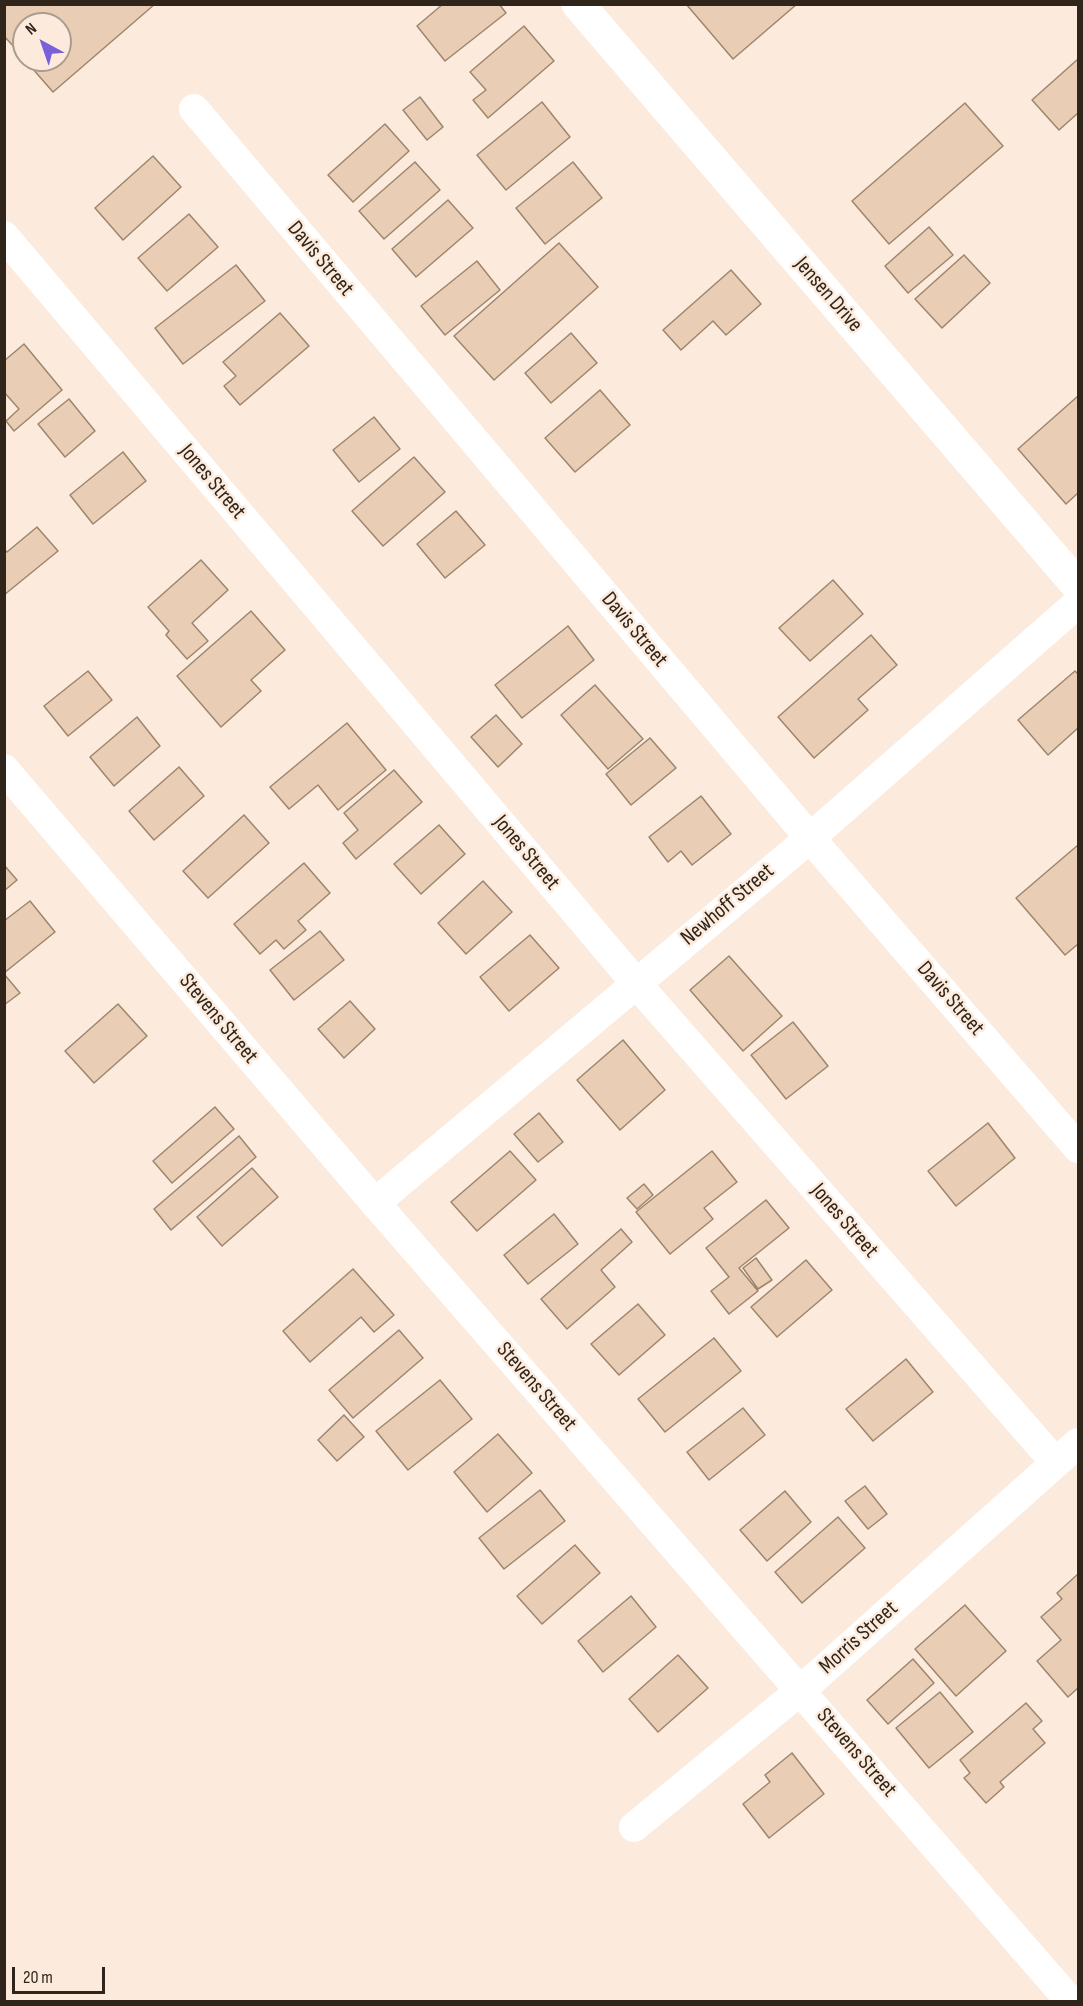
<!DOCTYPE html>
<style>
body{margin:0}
#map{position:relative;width:1083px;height:2006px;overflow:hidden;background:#fcebdc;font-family:"Sofia Sans Condensed",sans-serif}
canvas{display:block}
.frame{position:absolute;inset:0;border:6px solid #2f251b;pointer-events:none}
.north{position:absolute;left:12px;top:12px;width:60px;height:60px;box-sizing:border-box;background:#fcebdc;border:2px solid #aa9c8f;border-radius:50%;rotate:320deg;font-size:16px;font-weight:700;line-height:24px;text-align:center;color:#2f251b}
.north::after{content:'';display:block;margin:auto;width:21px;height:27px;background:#7860da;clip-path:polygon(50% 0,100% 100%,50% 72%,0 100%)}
.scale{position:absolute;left:12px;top:1967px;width:93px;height:27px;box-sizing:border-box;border:3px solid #2f251b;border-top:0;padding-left:8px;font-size:18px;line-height:21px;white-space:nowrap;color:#2f251b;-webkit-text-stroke:4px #fcebdc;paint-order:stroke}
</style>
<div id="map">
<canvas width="1083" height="2006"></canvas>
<div class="frame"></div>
<div class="north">N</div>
<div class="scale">20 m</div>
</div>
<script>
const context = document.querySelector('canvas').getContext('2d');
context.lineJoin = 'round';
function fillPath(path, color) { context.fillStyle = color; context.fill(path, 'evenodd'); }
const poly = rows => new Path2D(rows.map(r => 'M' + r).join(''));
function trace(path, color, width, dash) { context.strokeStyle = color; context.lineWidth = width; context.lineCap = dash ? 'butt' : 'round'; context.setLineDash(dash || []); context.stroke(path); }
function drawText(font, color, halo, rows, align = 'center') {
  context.font = font + ' "Sofia Sans Condensed",sans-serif'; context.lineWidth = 5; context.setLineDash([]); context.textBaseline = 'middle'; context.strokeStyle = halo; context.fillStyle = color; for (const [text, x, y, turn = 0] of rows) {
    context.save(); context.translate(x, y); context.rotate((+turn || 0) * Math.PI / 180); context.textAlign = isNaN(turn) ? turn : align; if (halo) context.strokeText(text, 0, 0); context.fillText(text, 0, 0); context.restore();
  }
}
const building = poly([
 [4,4,155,4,53,92,25,60,60,60,60,24,24,24,24,58,4,36,4,4],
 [443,4,499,4,506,13,445,61,417,26,443,4],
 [686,4,797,4,733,59,686,4],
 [524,26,554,61,488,118,473,100,486,90,470,72,524,26],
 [1078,59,1078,113,1059,130,1032,100,1078,59],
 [420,97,443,127,427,140,403,110,420,97],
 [542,102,570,137,506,190,477,155,542,102],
 [965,103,1003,146,889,244,852,201,965,103],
 [385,124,409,151,353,202,328,175,385,124],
 [153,156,181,187,123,240,95,208,153,156],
 [415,162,440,190,384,239,359,211,415,162],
 [573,162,602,198,545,244,516,208,573,162],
 [448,200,473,228,416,277,392,249,448,200],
 [189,214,218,247,167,291,138,258,189,214],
 [929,227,953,255,908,293,885,266,929,227],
 [559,243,598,287,494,380,454,336,559,243],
 [964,255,990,283,942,328,915,299,964,255],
 [477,261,500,290,445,335,421,306,477,261],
 [236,265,265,301,183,364,155,328,236,265],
 [731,270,761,304,726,335,713,321,681,350,663,330,731,270],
 [280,313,309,346,240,405,224,386,236,376,223,362,280,313],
 [571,333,597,363,551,403,525,373,571,333],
 [24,344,62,390,14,431,6,421,19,409,4,392,4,361,24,344],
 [600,390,630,425,575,472,545,438,600,390],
 [1078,396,1078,493,1066,504,1018,449,1078,396],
 [69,399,95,431,65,457,38,424,69,399],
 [374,417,400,449,359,482,333,450,374,417],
 [123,452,146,481,93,524,70,495,123,452],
 [414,457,445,492,383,546,352,511,414,457],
 [456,511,485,545,445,578,417,544,456,511],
 [37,527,58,551,4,595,4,549,7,552,37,527],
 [201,560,228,590,192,623,208,641,187,659,166,635,169,631,148,607,201,560],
 [833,580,863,614,810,661,779,628,833,580],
 [251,611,285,650,251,680,261,691,221,727,177,676,251,611],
 [568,626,594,660,522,718,495,685,568,626],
 [871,635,897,665,858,699,868,710,814,758,778,717,871,635],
 [88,671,112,700,68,736,44,706,88,671],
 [1075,671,1078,674,1078,728,1048,755,1018,720,1075,671],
 [595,685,643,739,608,769,561,715,595,685],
 [496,715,522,744,498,767,471,737,496,715],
 [137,717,160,746,114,786,90,757,137,717],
 [347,723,386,770,338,810,318,785,289,809,270,787,347,723],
 [650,738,676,768,631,805,606,774,650,738],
 [179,767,204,796,154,840,129,811,179,767],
 [394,770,422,802,356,859,343,843,358,830,344,813,394,770],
 [701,796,731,834,692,865,681,851,668,862,649,837,701,796],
 [244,815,269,843,208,898,183,871,244,815],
 [439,825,465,854,421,894,394,864,439,825],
 [1078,845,1078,944,1065,955,1016,898,1078,845],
 [304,863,330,893,298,921,306,930,284,949,276,940,260,954,234,924,304,863],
 [4,865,17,880,4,891,4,865],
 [483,881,512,912,466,954,438,923,483,881],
 [30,901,55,932,4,973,4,921,30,901],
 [320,931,344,960,294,1000,270,970,320,931],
 [530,935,559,968,509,1011,480,977,530,935],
 [729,956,782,1016,743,1051,690,990,729,956],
 [4,974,20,993,4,1005,4,974],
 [350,1001,375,1029,344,1058,318,1029,350,1001],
 [118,1004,147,1036,94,1083,65,1051,118,1004],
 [793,1022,828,1066,786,1099,751,1055,793,1022],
 [623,1040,665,1090,620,1130,577,1080,623,1040],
 [215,1107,234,1129,172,1183,153,1161,215,1107],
 [539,1113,563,1142,538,1162,514,1134,539,1113],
 [988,1123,1015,1158,956,1206,928,1171,988,1123],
 [239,1136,256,1157,171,1230,154,1209,239,1136],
 [510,1151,536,1180,477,1231,451,1202,510,1151],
 [712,1151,737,1182,704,1208,713,1219,670,1254,636,1212,712,1151],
 [252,1168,278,1197,222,1246,197,1217,252,1168],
 [644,1184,653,1195,637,1209,627,1198,644,1184],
 [766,1200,789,1228,739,1268,758,1291,729,1314,711,1291,729,1277,706,1248,766,1200],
 [554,1214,578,1244,528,1284,504,1255,554,1214],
 [621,1229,632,1242,601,1270,615,1287,567,1329,541,1299,621,1229],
 [756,1258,772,1280,758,1289,743,1268,756,1258],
 [806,1260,832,1290,777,1337,751,1307,806,1260],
 [353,1269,394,1315,374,1332,361,1317,310,1362,283,1331,353,1269],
 [638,1304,665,1335,619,1375,591,1344,638,1304],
 [399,1330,423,1358,353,1418,329,1390,399,1330],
 [714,1338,741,1371,665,1432,638,1399,714,1338],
 [906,1359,933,1392,873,1441,846,1409,906,1359],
 [440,1380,472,1419,408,1470,376,1431,440,1380],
 [743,1408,765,1435,709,1480,687,1452,743,1408],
 [344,1415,364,1437,337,1461,318,1440,344,1415],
 [498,1434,532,1473,487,1512,454,1472,498,1434],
 [865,1486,887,1514,868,1529,845,1501,865,1486],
 [540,1490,565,1521,504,1569,479,1538,540,1490],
 [785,1491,811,1522,767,1561,740,1530,785,1491],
 [838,1517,865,1548,802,1603,775,1572,838,1517],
 [575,1545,600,1573,542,1624,517,1596,575,1545],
 [1078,1574,1078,1688,1068,1697,1037,1661,1061,1640,1041,1617,1062,1599,1057,1593,1078,1574],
 [631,1596,656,1627,603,1672,578,1641,631,1596],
 [965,1605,1006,1651,956,1696,915,1649,965,1605],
 [678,1655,708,1688,658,1732,629,1699,678,1655],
 [913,1659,934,1683,888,1724,867,1700,913,1659],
 [940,1692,973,1732,929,1768,896,1728,940,1692],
 [1026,1703,1042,1721,1033,1729,1045,1743,1000,1782,1004,1787,986,1803,964,1778,970,1773,960,1760,1026,1703],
 [792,1753,824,1794,769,1838,743,1804,770,1782,765,1775,792,1753]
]);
const street = poly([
 [194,109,810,838,1078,1148],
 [4,236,635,982,1056,1463],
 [4,769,375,1203,1071,2002],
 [375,1203,810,838,1078,603],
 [634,1827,801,1690,1078,1443]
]);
const secondary = poly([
 [578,4,1078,586]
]);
const streetNames = [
 ["Davis Street",320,259,50],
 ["Jensen Drive",828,295,49],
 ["Jones Street",212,482,50],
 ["Davis Street",634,630,50],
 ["Jones Street",526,853,50],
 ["Newhoff Street",728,905,-40],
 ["Davis Street",950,999,49],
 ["Stevens Street",218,1019,50],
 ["Jones Street",844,1221,49],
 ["Stevens Street",536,1387,49],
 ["Morris Street",859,1638,-42],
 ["Stevens Street",856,1753,49]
];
fillPath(building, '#e9ceb5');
trace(building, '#9e856d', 1.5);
trace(street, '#fff', 30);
trace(secondary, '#fff', 33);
drawText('22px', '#2f251b', '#fcebdc', streetNames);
</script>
